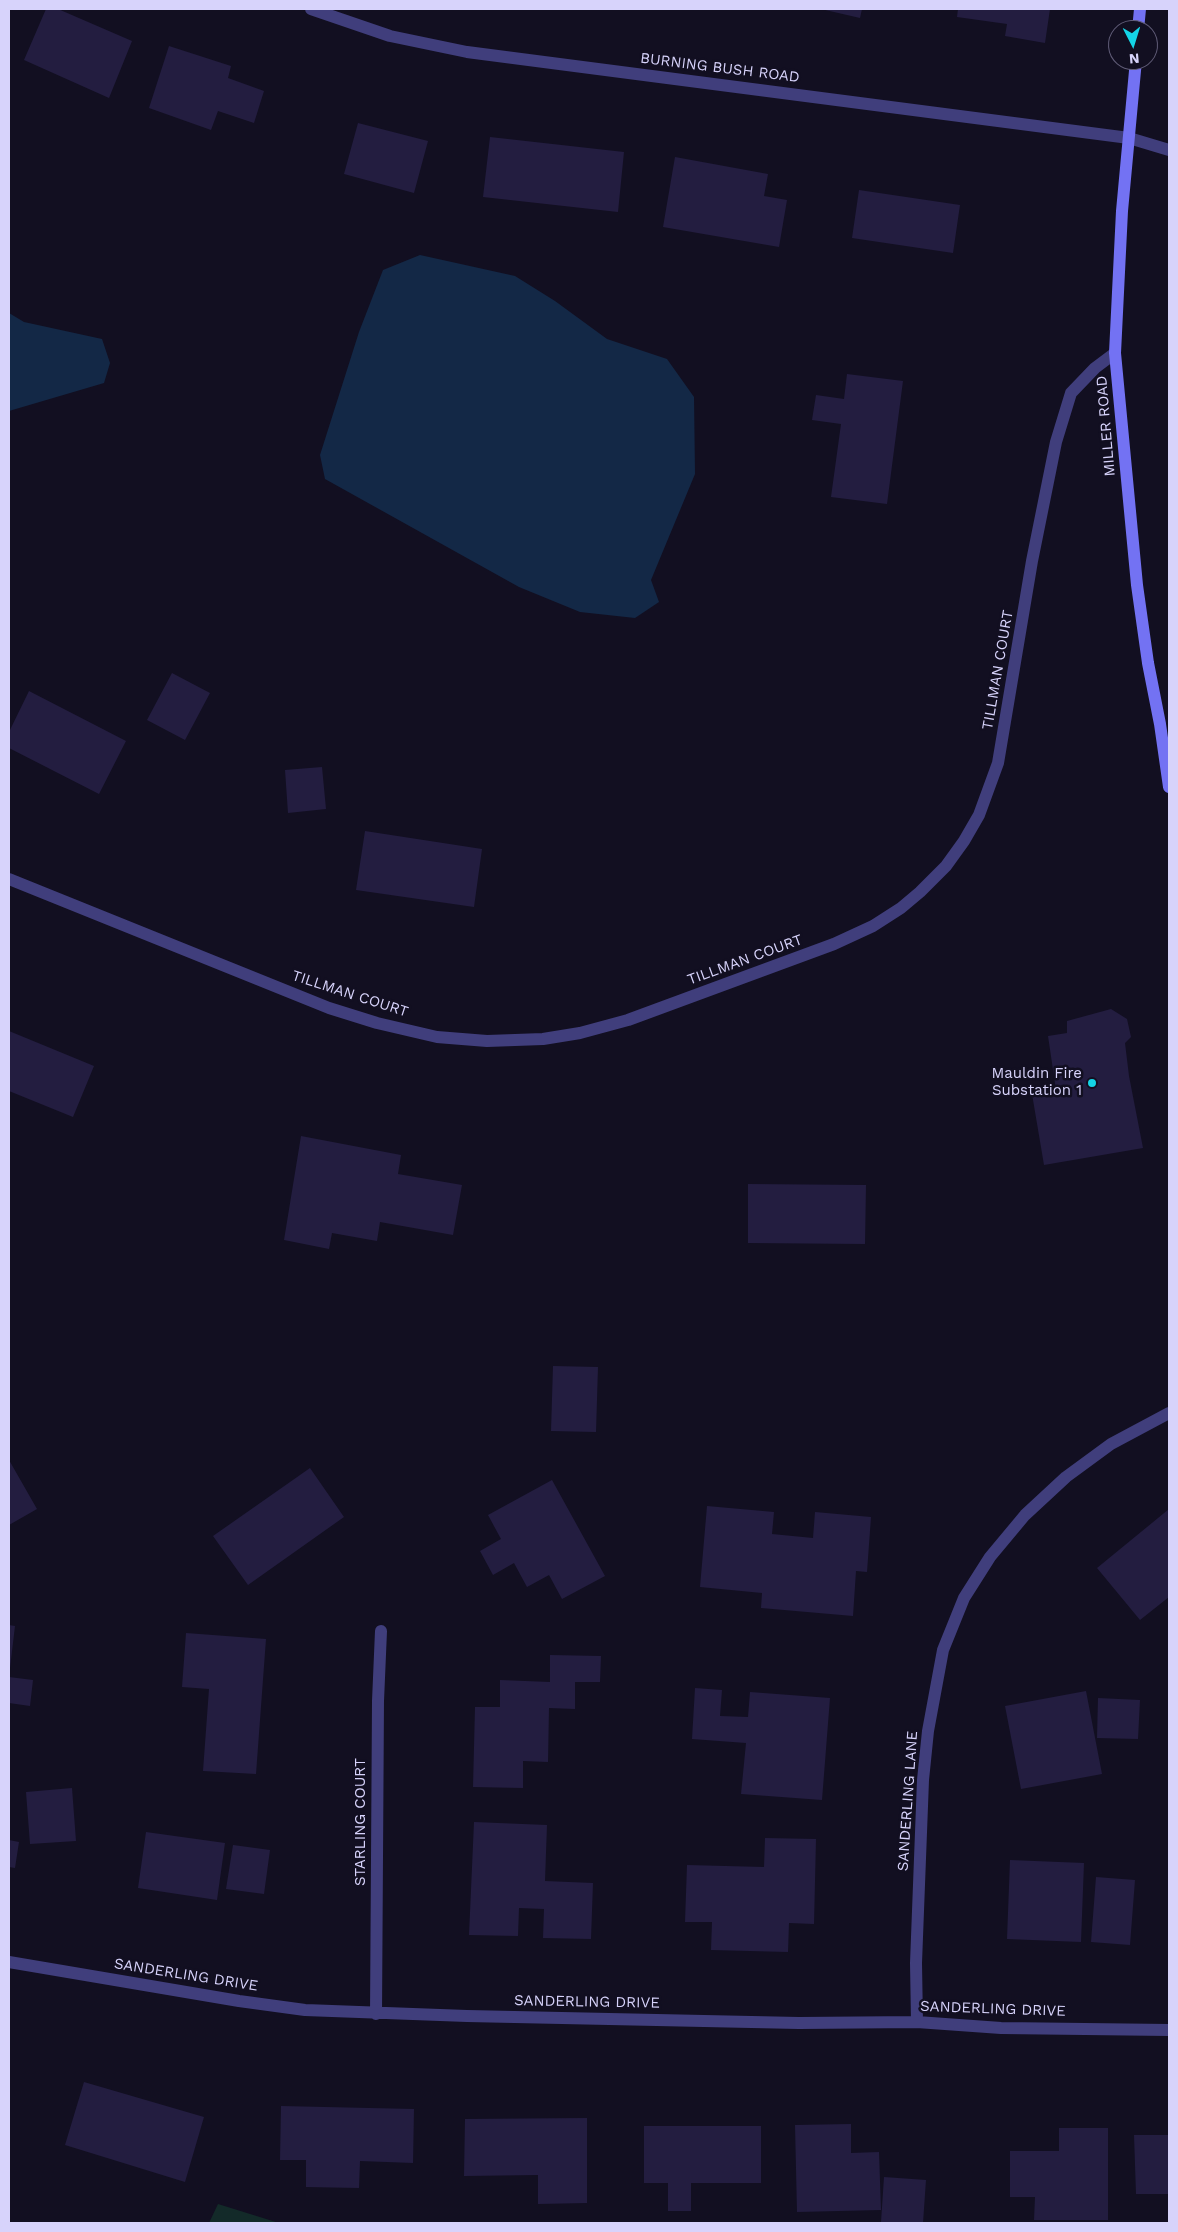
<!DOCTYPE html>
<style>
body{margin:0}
#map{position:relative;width:1178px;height:2232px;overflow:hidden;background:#120f21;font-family:"Work Sans",sans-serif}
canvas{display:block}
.frame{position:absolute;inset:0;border:10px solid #d7d3fb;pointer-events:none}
.north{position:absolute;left:1108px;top:20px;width:50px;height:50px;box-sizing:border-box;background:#120f21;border:1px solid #615d78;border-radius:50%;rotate:175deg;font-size:14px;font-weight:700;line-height:20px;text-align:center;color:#d7d3fb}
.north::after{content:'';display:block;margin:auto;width:18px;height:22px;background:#14d4e6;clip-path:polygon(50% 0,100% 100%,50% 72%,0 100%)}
</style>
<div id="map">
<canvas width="1178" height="2232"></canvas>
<div class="frame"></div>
<div class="north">N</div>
</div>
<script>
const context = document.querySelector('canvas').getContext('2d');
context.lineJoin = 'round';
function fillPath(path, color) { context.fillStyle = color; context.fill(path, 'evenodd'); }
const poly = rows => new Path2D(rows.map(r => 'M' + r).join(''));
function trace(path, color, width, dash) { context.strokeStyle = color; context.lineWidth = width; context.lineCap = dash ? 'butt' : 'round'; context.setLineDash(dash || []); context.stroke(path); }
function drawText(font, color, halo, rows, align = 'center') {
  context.font = font + ' "Work Sans",sans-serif'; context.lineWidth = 5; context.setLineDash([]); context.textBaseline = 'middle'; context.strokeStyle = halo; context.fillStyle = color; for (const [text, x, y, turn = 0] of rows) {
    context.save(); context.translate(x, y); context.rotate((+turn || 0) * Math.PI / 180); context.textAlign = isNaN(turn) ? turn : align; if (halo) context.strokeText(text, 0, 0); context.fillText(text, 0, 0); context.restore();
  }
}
const green = poly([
 [218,2204,279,2223,209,2223]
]);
const water = poly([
 [420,255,515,276,555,301,607,339,667,359,694,397,695,474,651,580,659,602,635,618,580,612,519,587,325,479,320,455,359,332,383,270],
 [9,313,24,322,102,339,110,363,104,383,9,411]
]);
const building = poly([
 [46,9,58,9,132,41,109,98,24,60],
 [821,9,862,9,860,18],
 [958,9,1050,9,1045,43,1005,36,1007,24,957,17],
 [169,46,231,66,228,78,264,91,254,123,218,111,211,130,149,108],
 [358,123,428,141,414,193,344,174],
 [490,137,624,152,618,212,483,197],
 [675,157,768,174,764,196,787,200,779,247,663,227],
 [859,190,960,205,953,253,852,238],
 [847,374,903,381,887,504,831,497,841,424,812,420,816,395,844,399],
 [172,673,210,693,185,740,147,720],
 [29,691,126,741,99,794,9,748,9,732],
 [322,767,326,809,288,813,285,770],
 [365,831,482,849,474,907,356,890],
 [1111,1009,1127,1019,1131,1037,1125,1043,1129,1076,1143,1148,1044,1165,1032,1094,1056,1090,1048,1036,1067,1033,1067,1021],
 [9,1031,94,1066,73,1117,9,1091],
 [301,1136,401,1155,398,1174,462,1185,453,1235,380,1222,377,1241,332,1233,329,1249,284,1240],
 [748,1184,866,1185,865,1244,748,1243],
 [553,1366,598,1367,596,1432,551,1431],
 [9,1460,37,1509,9,1525],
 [310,1468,344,1517,248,1585,213,1536],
 [552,1480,605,1576,562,1599,549,1575,527,1587,514,1563,493,1575,480,1551,501,1539,488,1515],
 [707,1506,774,1512,772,1534,813,1538,815,1512,871,1517,867,1572,856,1571,853,1616,761,1608,762,1593,700,1587],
 [1169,1509,1169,1597,1140,1620,1097,1568],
 [9,1625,15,1626,10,1668,9,1668],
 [186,1633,266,1639,256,1774,203,1771,209,1689,182,1687],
 [550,1655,601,1656,600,1682,575,1682,575,1709,549,1708,548,1762,523,1761,523,1788,473,1787,475,1707,500,1707,500,1680,550,1682],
 [9,1677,33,1680,30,1706,9,1703],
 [695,1688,722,1690,720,1716,748,1717,750,1692,830,1698,822,1800,741,1794,746,1743,692,1739],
 [1086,1691,1102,1774,1021,1789,1005,1706],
 [1098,1698,1140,1700,1138,1739,1097,1738],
 [72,1788,76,1841,30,1844,26,1792],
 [474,1822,547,1825,545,1881,593,1883,591,1939,543,1938,544,1909,519,1908,518,1936,469,1935],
 [146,1832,225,1843,217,1900,138,1888],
 [765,1838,816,1839,814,1924,789,1923,788,1952,711,1950,712,1922,685,1922,687,1865,764,1867],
 [9,1840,19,1842,15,1868,9,1867],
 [233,1845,270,1850,264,1894,226,1889],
 [1010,1860,1084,1863,1081,1942,1007,1939],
 [1096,1877,1135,1880,1130,1945,1091,1942],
 [84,2082,204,2117,185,2182,65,2145],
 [281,2106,414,2109,413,2163,360,2161,359,2188,306,2187,306,2160,280,2160],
 [587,2118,587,2203,538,2204,538,2175,464,2176,465,2119],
 [851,2124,851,2153,879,2152,881,2210,797,2212,795,2125],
 [644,2126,761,2126,761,2183,691,2183,691,2211,668,2211,668,2183,644,2183],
 [1059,2128,1108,2128,1108,2220,1034,2220,1035,2197,1010,2197,1010,2151,1059,2151],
 [1134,2135,1169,2135,1169,2194,1136,2194],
 [884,2177,926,2180,923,2223,881,2222]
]);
const street = poly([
 [311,9,390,36,467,52,1129,138,1169,150],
 [9,879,329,1008,377,1023,437,1037,487,1041,543,1039,580,1033,628,1020,834,944,873,926,901,908,920,892,946,866,964,841,979,815,998,763,1032,561,1056,442,1071,393,1095,368,1115,353],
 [9,1962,239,2001,305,2010,467,2016,799,2023,917,2022,1001,2028,1169,2030],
 [376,2014,378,1701,381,1631],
 [917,2022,916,1963,923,1780,928,1731,943,1650,964,1598,990,1557,1025,1515,1066,1477,1111,1444,1169,1413]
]);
const secondary = poly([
 [1138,30,1140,9],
 [1136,60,1122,211,1115,353,1137,585,1148,663,1160,724,1169,787]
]);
const markers = [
 [1092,1083,5,"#14d4e6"]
];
const streetNames = [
 ["BURNING BUSH ROAD",720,68,7],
 ["MILLER ROAD",1106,426,-95],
 ["TILLMAN COURT",998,670,-80],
 ["TILLMAN COURT",745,960,-20],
 ["TILLMAN COURT",350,994,18],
 ["SANDERLING LANE",908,1801,-86],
 ["STARLING COURT",361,1822,-90],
 ["SANDERLING DRIVE",186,1975,9],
 ["SANDERLING DRIVE",587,2002,1],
 ["SANDERLING DRIVE",993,2009,2]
];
const poiNames = [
 ["Mauldin Fire",1082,1074],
 ["Substation 1",1082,1091]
];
fillPath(green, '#132a29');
fillPath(water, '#132846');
fillPath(building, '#231d40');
trace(street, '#403e7c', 12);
trace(secondary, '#7372f3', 12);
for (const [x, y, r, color] of markers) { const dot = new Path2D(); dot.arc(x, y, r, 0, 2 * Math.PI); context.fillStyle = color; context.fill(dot); trace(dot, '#120f21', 2); }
drawText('15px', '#d7d3fb', '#120f21', streetNames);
drawText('15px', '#d7d3fb', '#120f21', poiNames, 'right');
</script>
